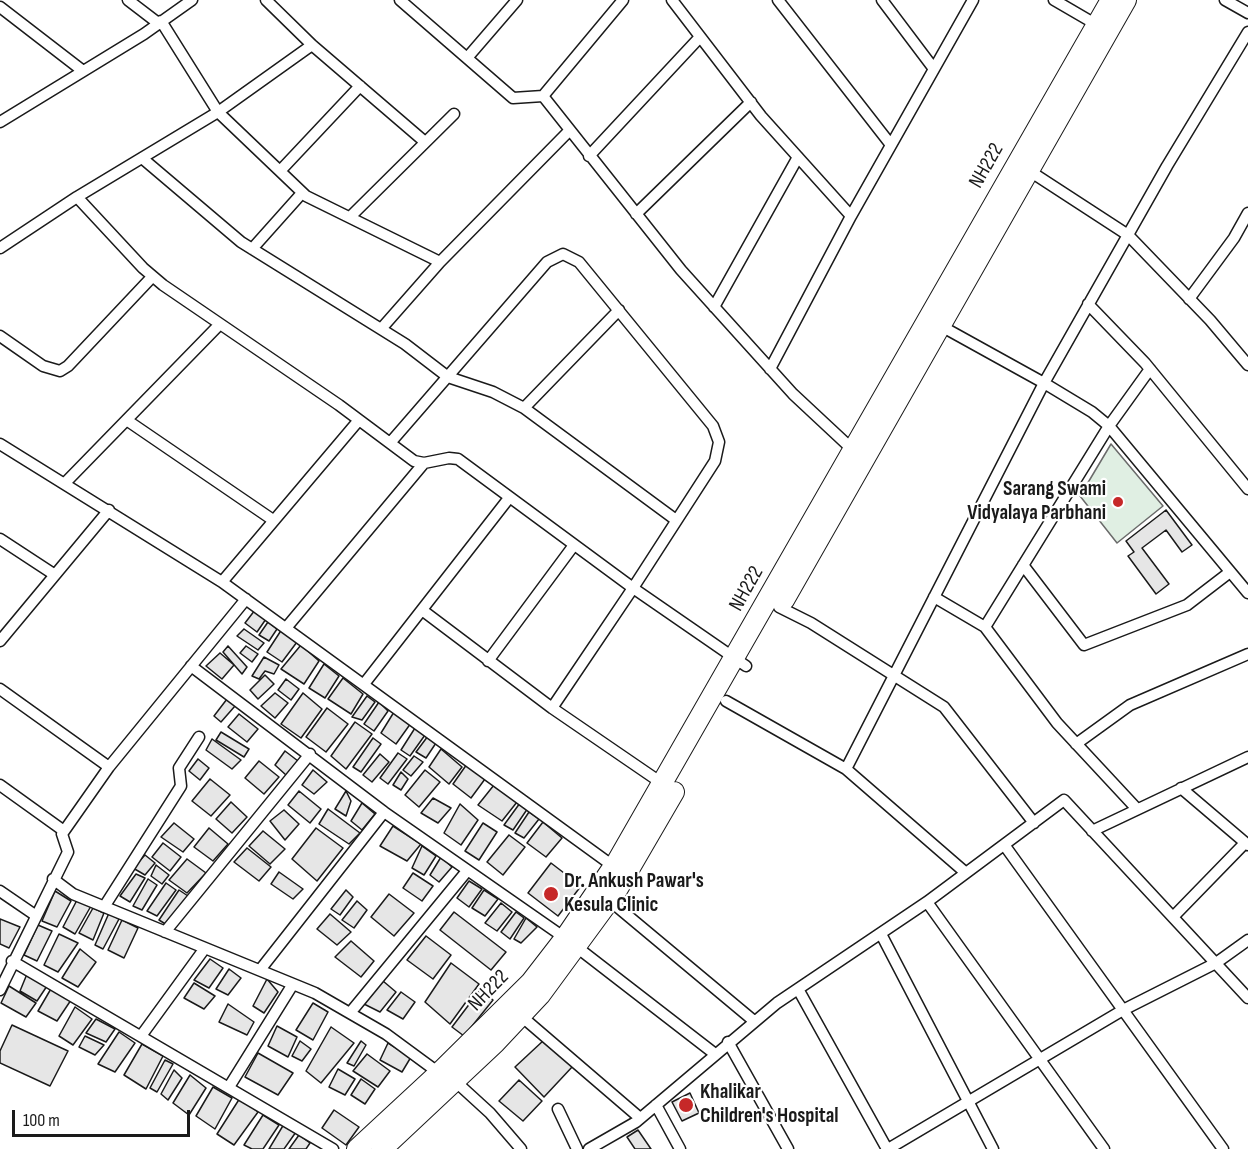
<!DOCTYPE html>
<style>
body{margin:0}
#map{position:relative;width:1248px;height:1149px;overflow:hidden;background:#fff;font-family:"Sofia Sans Condensed",sans-serif}
canvas{display:block}
.scale{position:absolute;left:12px;top:1110px;width:178px;height:27px;box-sizing:border-box;border:3px solid #1a1a1a;border-top:0;padding-left:8px;font-size:18px;line-height:21px;white-space:nowrap;color:#1a1a1a;-webkit-text-stroke:4px #fff;paint-order:stroke}
</style>
<div id="map">
<canvas width="1248" height="1149"></canvas>
<div class="scale">100 m</div>
</div>
<script>
const context = document.querySelector('canvas').getContext('2d');
context.lineJoin = 'round';
function fillPath(path, color) { context.fillStyle = color; context.fill(path, 'evenodd'); }
const poly = rows => new Path2D(rows.map(r => 'M' + r).join(''));
function trace(path, color, width, dash) { context.strokeStyle = color; context.lineWidth = width; context.lineCap = dash ? 'butt' : 'round'; context.setLineDash(dash || []); context.stroke(path); }
function drawText(font, color, halo, rows, align = 'center') {
  context.font = font + ' "Sofia Sans Condensed",sans-serif'; context.lineWidth = 4.5; context.setLineDash([]); context.textBaseline = 'middle'; context.strokeStyle = halo; context.fillStyle = color; for (const [text, x, y, turn = 0] of rows) {
    context.save(); context.translate(x, y); context.rotate((+turn || 0) * Math.PI / 180); context.textAlign = isNaN(turn) ? turn : align; if (halo) context.strokeText(text, 0, 0); context.fillText(text, 0, 0); context.restore();
  }
}
const green = poly([
 [1111,444,1163,506,1117,543,1080,496,1111,444]
]);
const building = poly([
 [1166,510,1192,545,1182,552,1166,530,1142,548,1169,584,1156,594,1128,556,1134,552,1126,541,1166,510],
 [255,610,266,619,257,632,245,623,255,610],
 [268,622,277,629,269,641,259,635,268,622],
 [244,629,264,643,258,650,237,636,244,629],
 [282,629,297,642,282,662,267,652,282,629],
 [301,645,319,661,304,684,281,669,301,645],
 [228,646,247,667,242,674,223,652,228,646],
 [246,646,258,654,252,662,240,653,246,646],
 [220,653,234,665,222,679,206,666,220,653],
 [264,657,279,665,274,674,265,671,259,679,252,676,264,657],
 [324,664,339,676,325,698,309,688,324,664],
 [265,675,274,684,258,699,250,690,265,675],
 [343,678,363,694,351,714,328,699,343,678],
 [286,679,299,689,291,700,278,690,286,679],
 [275,693,288,703,275,718,261,706,275,693],
 [303,693,322,709,301,738,281,724,303,693],
 [367,696,375,702,362,720,352,717,367,696],
 [227,699,235,706,221,722,214,716,227,699],
 [379,702,388,711,374,731,364,724,379,702],
 [327,708,348,724,326,752,306,737,327,708],
 [394,712,411,723,396,744,381,733,394,712],
 [239,714,258,729,247,742,228,727,239,714],
 [355,722,372,734,346,769,331,756,355,722],
 [415,728,425,735,410,756,401,750,415,728],
 [221,732,249,749,244,757,216,740,221,732],
 [428,736,436,743,426,758,416,752,428,736],
 [373,738,381,744,361,772,353,767,373,738],
 [212,739,241,760,232,769,206,750,212,739],
 [441,749,462,767,449,784,429,767,441,749],
 [285,751,298,761,286,775,275,765,285,751],
 [398,753,407,759,388,784,380,778,398,753],
 [380,754,389,762,372,782,363,775,380,754],
 [414,756,423,762,411,776,403,770,414,756],
 [198,759,209,768,200,780,189,771,198,759],
 [259,761,279,777,264,794,245,778,259,761],
 [467,764,485,779,471,798,453,784,467,764],
 [313,770,327,782,314,794,302,785,313,770],
 [425,770,440,782,419,807,405,795,425,770],
 [401,772,408,779,401,790,393,785,401,772],
 [210,779,230,795,211,816,192,801,210,779],
 [494,785,517,802,502,821,478,805,494,785],
 [299,791,321,809,310,823,288,805,299,791],
 [346,791,351,801,346,816,335,809,346,791],
 [433,798,451,808,438,823,421,813,433,798],
 [231,802,247,817,232,833,216,819,231,802],
 [362,803,375,814,362,830,351,821,362,803],
 [520,803,528,808,513,830,504,825,520,803],
 [460,804,478,820,461,845,444,833,460,804],
 [328,809,360,833,349,844,319,824,328,809],
 [284,810,299,824,285,840,270,821,284,810],
 [529,812,539,819,524,838,515,833,529,812],
 [543,822,562,838,546,857,527,843,543,822],
 [174,823,194,839,183,852,161,837,174,823],
 [483,823,497,832,479,860,465,851,483,823],
 [393,826,421,844,407,861,380,846,393,826],
 [209,828,228,844,213,861,194,847,209,828],
 [316,828,343,848,317,881,292,859,316,828],
 [263,831,285,849,270,864,249,846,263,831],
 [509,835,525,847,503,875,487,862,509,835],
 [163,843,181,857,170,871,152,857,163,843],
 [422,846,436,856,424,875,412,868,422,846],
 [247,848,271,867,259,881,234,862,247,848],
 [145,855,155,863,145,875,133,868,145,855],
 [441,857,452,867,439,882,430,875,441,857],
 [187,859,206,873,187,893,169,880,187,859],
 [551,863,581,886,558,916,528,893,551,863],
 [156,865,169,875,162,884,151,876,156,865],
 [279,872,303,889,293,899,271,884,279,872],
 [413,873,433,886,422,901,403,888,413,873],
 [136,874,145,878,130,902,120,896,136,874],
 [148,879,157,885,142,910,133,906,148,879],
 [469,881,482,889,469,907,457,898,469,881],
 [166,883,176,890,157,916,147,911,166,883],
 [179,890,188,896,167,925,159,920,179,890],
 [346,890,353,897,340,915,331,909,346,890],
 [484,890,498,899,485,916,472,908,484,890],
 [55,891,71,901,57,927,42,921,55,891],
 [389,894,414,913,394,936,371,917,389,894],
 [77,900,91,906,75,934,63,927,77,900],
 [357,901,367,910,354,928,342,920,357,901],
 [501,903,512,912,497,931,485,923,501,903],
 [93,908,104,913,93,940,79,933,93,908],
 [454,912,506,952,491,970,440,930,454,912],
 [516,912,524,918,510,939,501,932,516,912],
 [109,913,119,919,103,949,95,945,109,913],
 [330,914,351,932,337,945,317,929,330,914],
 [526,918,537,927,521,943,514,939,526,918],
 [0,919,20,927,9,948,0,944,0,919],
 [122,920,138,928,124,958,108,950,122,920],
 [38,925,52,931,37,961,24,955,38,925],
 [59,934,78,943,58,972,44,965,59,934],
 [426,936,451,955,433,979,407,960,426,936],
 [351,941,374,961,361,977,335,957,351,941],
 [80,949,96,962,78,987,62,978,80,949],
 [210,959,223,968,209,988,194,980,210,959],
 [451,963,479,984,450,1024,425,1002,451,963],
 [229,969,241,978,228,995,216,989,229,969],
 [27,974,47,986,37,1001,20,991,27,974],
 [267,979,278,992,264,1013,253,1006,267,979],
 [383,981,396,992,380,1012,364,1004,383,981],
 [194,983,215,996,204,1009,184,998,194,983],
 [9,986,36,1003,26,1017,1,1003,9,986],
 [52,987,71,1000,57,1021,38,1011,52,987],
 [480,990,493,1000,464,1036,452,1027,480,990],
 [401,992,415,1002,403,1019,387,1010,401,992],
 [313,1003,328,1012,313,1040,296,1030,313,1003],
 [228,1004,254,1022,247,1035,219,1022,228,1004],
 [75,1007,92,1019,73,1045,59,1036,75,1007],
 [96,1019,115,1029,106,1042,86,1033,96,1019],
 [12,1025,68,1051,50,1086,0,1063,0,1051,12,1025],
 [277,1026,297,1037,288,1057,268,1046,277,1026],
 [331,1027,354,1043,321,1083,306,1071,331,1027],
 [119,1032,135,1043,115,1072,98,1064,119,1032],
 [85,1036,104,1045,95,1055,79,1047,85,1036],
 [544,1040,573,1066,544,1097,515,1067,544,1040],
 [300,1041,311,1049,302,1061,292,1056,300,1041],
 [361,1041,366,1045,354,1066,347,1063,361,1041],
 [388,1043,411,1057,402,1072,380,1060,388,1043],
 [142,1044,163,1056,146,1089,124,1075,142,1044],
 [258,1053,293,1073,278,1095,245,1077,258,1053],
 [367,1054,390,1071,378,1087,353,1071,367,1054],
 [165,1060,173,1064,157,1092,150,1088,165,1060],
 [338,1069,355,1079,345,1095,329,1087,338,1069],
 [174,1070,182,1078,168,1100,161,1094,174,1070],
 [190,1075,206,1088,189,1115,173,1103,190,1075],
 [361,1079,375,1089,365,1104,351,1095,361,1079],
 [519,1080,542,1101,523,1121,499,1101,519,1080],
 [213,1087,232,1098,215,1129,196,1116,213,1087],
 [690,1093,699,1113,682,1121,672,1102,690,1093],
 [240,1098,258,1112,234,1145,217,1134,240,1098],
 [334,1110,359,1127,346,1145,322,1128,334,1110],
 [263,1115,279,1125,263,1149,252,1149,244,1145,263,1115],
 [284,1124,296,1132,284,1149,269,1149,284,1124],
 [638,1130,651,1149,635,1149,627,1137,638,1130],
 [299,1135,310,1143,306,1149,289,1149,299,1135]
]);
const street = poly([
 [128,0,158,23],
 [266,0,312,45,425,142],
 [400,0,513,98,543,96,681,270,793,394,853,450],
 [672,0,761,116,851,216,770,369],
 [778,0,891,145],
 [882,0,934,69],
 [1054,0,1097,25],
 [1225,0,1248,13],
 [0,7,83,71],
 [161,21,218,112,306,196,440,262,569,131],
 [467,58,517,0],
 [543,96,623,0],
 [0,122,144,34,192,0],
 [589,156,700,37],
 [142,158,241,242,405,344,448,377,493,392,524,408,676,520],
 [1025,168,1128,235,1210,320,1248,365],
 [280,171,360,86],
 [77,197,143,268,163,285,339,405,414,461,424,463,449,458,458,459,633,588,746,666],
 [636,214,751,102],
 [851,216,973,0],
 [350,217,454,114],
 [0,248,77,197,218,112,312,45],
 [252,249,302,193],
 [1189,299,1234,238,1248,213],
 [1088,304,1145,363,1248,489],
 [714,307,798,157],
 [941,326,1044,383,1092,412,1109,426,1248,593],
 [381,329,440,262],
 [0,336,43,366,60,371,68,366,152,277],
 [524,408,619,310],
 [128,421,273,520],
 [390,443,547,262,563,254,579,262,713,426,719,442,715,461,633,588,552,708],
 [0,444,222,582,613,866],
 [65,483,220,324],
 [0,539,55,575],
 [1023,565,1084,645,1187,605,1230,572],
 [222,582,359,420],
 [934,597,985,627,1057,723,1137,809],
 [779,607,811,623,944,707,1034,823],
 [422,610,552,708,663,784],
 [985,627,1109,426,1150,369],
 [286,628,424,463],
 [0,641,109,510],
 [488,661,574,545],
 [191,666,384,812,565,938,715,1054],
 [364,684,509,498],
 [0,689,109,767],
 [726,701,846,769,966,873],
 [1076,744,1130,705,1248,654],
 [846,769,1044,383,1167,166,1248,32],
 [0,785,64,831],
 [1181,788,1248,845],
 [1092,831,1248,757],
 [1005,846,1223,1149],
 [53,879,73,894,315,993,386,1034,439,1073],
 [0,891,35,915],
 [609,900,754,1021],
 [927,902,1104,1149],
 [104,907,181,786,179,768,199,737],
 [1173,917,1245,843],
 [165,932,310,754],
 [881,934,993,1149],
 [12,961,333,1149],
 [260,970,384,812],
 [798,989,887,1149],
 [0,990,68,852,62,834,109,767,246,599],
 [350,1013,467,871],
 [520,1015,640,1118],
 [141,1036,205,948],
 [728,1042,788,1149],
 [455,1081,490,1113,521,1149],
 [229,1087,293,984],
 [656,1105,680,1149],
 [558,1109,577,1149],
 [589,1149,636,1122,777,1003,927,902,1064,800,1248,998],
 [888,1149,1123,1010,1216,963,1248,940]
]);
const highway = poly([
 [784,600,1126,0],
 [357,1149,439,1073,531,982,565,938,618,860,1111,0],
 [382,1149,495,1043,540,995,617,890,674,792]
]);
const markers = [
 [1118,502,6,"#c62828"],
 [551,894,8,"#c62828"],
 [686,1105,8,"#c62828"]
];
const streetNames = [
 ["NH222",987,166,-60],
 ["NH222",747,589,-61],
 ["NH222",489,991,-46]
];
const poiNames = [
 ["Sarang Swami",1106,490,"right"],
 ["Vidyalaya Parbhani",1106,514,"right"],
 ["Dr. Ankush Pawar's",564,882],
 ["Kesula Clinic",564,906],
 ["Khalikar",700,1093],
 ["Children's Hospital",700,1117]
];
fillPath(green, '#e0efe3');
trace(green, '#6a6a6a', 1.5);
fillPath(building, '#e6e6e6');
trace(building, '#1a1a1a', 1.5);
trace(street, '#1a1a1a', 13);
trace(highway, '#1a1a1a', 22);
trace(street, '#fff', 10);
trace(highway, '#fff', 20);
for (const [x, y, r, color] of markers) { const dot = new Path2D(); dot.arc(x, y, r, 0, 2 * Math.PI); context.fillStyle = color; context.fill(dot); trace(dot, '#fff', 2); }
drawText('21px', '#1a1a1a', '#fff', streetNames);
drawText('bold 21px', '#1a1a1a', '#fff', poiNames, 'left');
</script>
